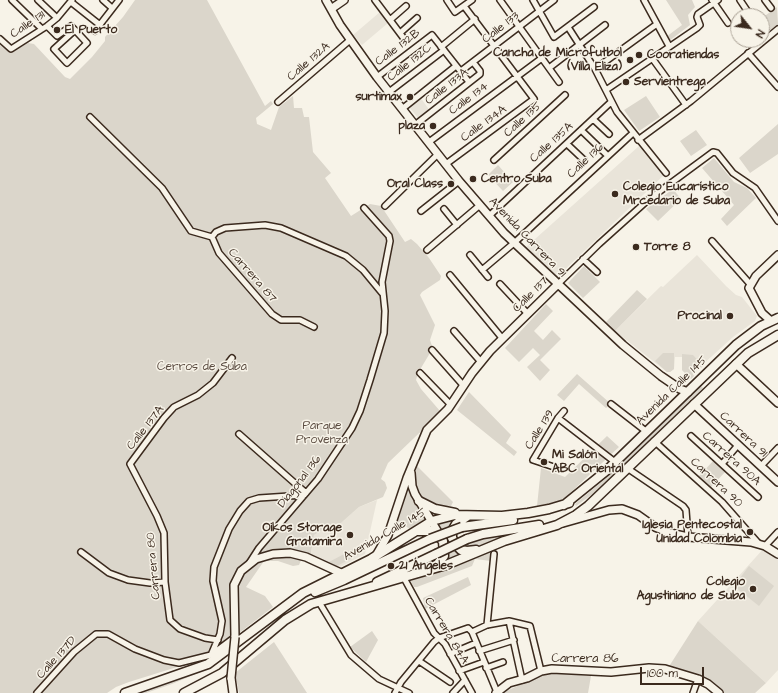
<!DOCTYPE html>
<meta charset="utf-8">
<style>
body{margin:0}
#map{position:relative;width:778px;height:693px;overflow:hidden;background:#f7f3e8;font-family:"Architects Daughter",sans-serif}
canvas{display:block}
.north{position:absolute;left:730px;top:8px;width:40px;height:40px;box-sizing:border-box;background:#f7f3e8;border:1px solid #aca397;border-radius:50%;rotate:120deg;font-size:11px;font-weight:700;line-height:16px;text-align:center;color:#3b2a1e}
.north::after{content:'';display:block;margin:auto;width:14px;height:18px;background:#3b2a1e;clip-path:polygon(50% 0,100% 100%,50% 72%,0 100%)}
.scale{position:absolute;left:640px;top:667px;width:64px;height:18px;box-sizing:border-box;border:2px solid #3b2a1e;border-top:0;padding-left:5px;font-size:12px;line-height:14px;white-space:nowrap;color:#3b2a1e;-webkit-text-stroke:3px #f7f3e8;paint-order:stroke}
</style>
<div id="map">
<canvas width="778" height="693"></canvas>
<div class="north">N</div>
<div class="scale">100 m</div>
</div>
<script>
const context = document.querySelector('canvas').getContext('2d');
context.lineJoin = 'round';
function fillPath(path, color) { context.fillStyle = color; context.fill(path, 'evenodd'); }
const poly = rows => new Path2D(rows.map(r => 'M' + r).join(''));
function trace(path, color, width, dash) { context.strokeStyle = color; context.lineWidth = width; context.lineCap = dash ? 'butt' : 'round'; context.setLineDash(dash || []); context.stroke(path); }
function drawText(font, color, halo, rows, align = 'center') {
  context.font = font + ' "Architects Daughter",sans-serif'; context.lineWidth = 3; context.setLineDash([]); context.textBaseline = 'middle'; context.strokeStyle = halo; context.fillStyle = color; for (const [text, x, y, turn = 0] of rows) {
    context.save(); context.translate(x, y); context.rotate((+turn || 0) * Math.PI / 180); context.textAlign = isNaN(turn) ? turn : align; if (halo) context.strokeText(text, 0, 0); context.fillText(text, 0, 0); context.restore();
  }
}
const built = poly([
 [380,12,388,23,362,45,353,35],
 [420,97,430,111,419,119,409,107],
 [639,146,664,175,556,278,525,248],
 [697,255,726,286,736,295,742,297,757,316,755,321,733,337,689,377,682,370,682,357,675,357,674,369,670,372,667,372,615,331,661,286,663,287],
 [377,500,365,554,340,567,311,554,314,535,331,525,341,523,359,507],
 [765,547,778,557,778,670,766,683,698,621]
]);
const green = poly([
 [135,0,207,0,265,106,271,101,273,104,256,118,257,124,271,130,279,107,293,96,294,108,302,108,304,117,309,117,313,152,331,173,325,178,351,216,370,204,381,206,405,242,411,239,417,244,429,258,441,276,440,280,422,292,420,295,435,325,430,340,432,346,430,353,418,373,416,380,421,389,440,411,439,414,388,463,381,479,385,482,387,488,383,497,359,507,341,523,331,525,314,535,311,553,302,558,299,565,293,566,278,561,264,561,246,587,265,596,273,607,221,647,193,662,129,682,116,687,107,693,0,693,0,45,10,53,28,43,34,44,65,77,70,79,92,57,105,41,105,37,123,17],
 [666,0,692,0,695,7,688,15,690,25,669,41,666,37,682,25],
 [777,7,778,24,764,35,762,32,762,18],
 [646,96,660,117,639,131,624,110],
 [778,124,778,154,750,173,739,158],
 [696,130,707,145,691,156,680,141],
 [714,158,734,182,747,188,756,198,727,226,721,219,734,205,702,168],
 [498,165,513,182,503,191,488,175],
 [673,189,681,199,658,221,646,209],
 [584,266,600,282,583,298,568,283],
 [637,290,647,299,615,331,606,322],
 [546,304,553,311,534,331,543,340,552,330,561,339,540,360,550,370,540,381,527,367,540,355,533,348,519,362,505,348],
 [663,353,674,353,674,369,670,372,667,372,655,361],
 [682,354,693,355,703,366,701,368,698,364,696,365,698,367,691,370,694,376,691,379,682,370],
 [577,374,611,404,606,408,579,384,564,401,557,395],
 [701,386,703,388,623,466,598,490,576,506,575,504,611,474],
 [469,392,511,435,506,443,517,452,514,456,457,410],
 [607,436,619,447,568,495,560,501,537,506,541,468,565,477],
 [714,460,726,471,711,487,699,476],
 [417,466,453,502,451,506,437,506,423,498,415,484,414,475],
 [408,480,427,519,411,530,404,525,394,532,408,491,405,489],
 [458,517,450,532,466,555,441,564,448,545,444,534,437,522],
 [525,530,475,548,470,549,460,546,475,538],
 [363,544,362,553,337,566,329,562],
 [491,551,491,561,475,559,472,566,417,587,414,587,412,584,411,581,417,579],
 [749,566,774,586,759,606,734,586],
 [468,577,471,585,425,609,423,598],
 [698,621,766,683,755,693,721,693,668,668],
 [372,631,378,640,366,662,350,647],
 [274,642,307,693,239,693,235,673],
 [229,654,205,670,172,684,146,693,130,693,218,661],
 [552,673,591,676,588,693,502,693,544,674]
]);
const street = poly([
 [12,0,42,29],
 [38,0,57,18],
 [103,0,112,8],
 [375,0,405,40],
 [447,0,455,12,472,0],
 [500,0,559,82],
 [533,0,554,37,594,7],
 [644,0,669,46],
 [712,0,728,23],
 [740,0,748,12],
 [765,0,771,8],
 [71,2,100,25],
 [390,20,406,6],
 [47,26,57,36,71,26,75,30,87,43,67,63,54,49,75,30],
 [568,27,595,69,617,112,666,173],
 [95,31,119,0],
 [400,33,417,18],
 [0,39,11,49,47,26,57,18,72,0],
 [441,47,475,19],
 [748,53,778,87],
 [652,58,686,105],
 [549,68,605,25],
 [595,69,657,24],
 [461,71,554,0],
 [377,77,432,35,469,82],
 [606,90,697,28,700,25,697,17,698,14,718,0],
 [389,92,444,50],
 [278,102,350,40],
 [402,109,456,66],
 [90,117,162,188,191,231,212,237],
 [593,119,609,134],
 [415,125,480,74,480,71,473,62],
 [581,130,607,155],
 [638,140,691,101,778,29],
 [429,142,542,58],
 [567,144,584,160],
 [494,160,565,95],
 [446,164,534,99,464,6],
 [385,206,438,154],
 [444,209,457,225],
 [421,211,459,181],
 [489,216,611,102],
 [212,237,216,232,225,228,265,225,281,228,346,256,363,270,382,293],
 [212,237,219,253,272,314,281,320,300,320,314,327],
 [712,241,750,284],
 [427,250,480,205],
 [470,255,488,277],
 [583,259,597,272],
 [482,270,514,243,633,133],
 [450,275,502,338],
 [500,284,528,314],
 [557,285,599,244,648,200,713,152,717,153,733,173,755,188,778,221],
 [454,331,481,362],
 [432,350,463,385],
 [420,373,451,405],
 [611,404,647,432],
 [558,418,615,462],
 [239,434,306,493],
 [691,436,758,497],
 [654,441,722,502,759,544],
 [722,464,738,445],
 [761,466,778,448],
 [557,468,533,460,558,418,564,411],
 [627,468,683,506,686,510,688,537],
 [765,546,778,532],
 [81,552,109,573,128,580,150,583,165,582],
 [250,562,259,548,318,479,352,428,360,411,370,380,384,333,385,311,382,282,390,241,389,236,364,208],
 [404,578,434,633,445,644,472,693],
 [319,602,351,655,379,679,409,693],
 [509,621,522,680],
 [487,625,494,554],
 [472,632,487,625,509,621,530,626,541,671],
 [218,640,205,638,180,629,170,620,165,582,164,533,157,516,130,464,164,418,174,407,198,395,213,383,232,358],
 [479,651,514,640],
 [450,654,476,643],
 [211,655,220,634,222,621,213,581,214,567,229,529,240,511,249,501,259,498,304,495],
 [419,661,450,682],
 [486,668,503,662],
 [459,671,484,662],
 [37,693,74,652,96,634,108,634,135,649,164,660,179,663,211,655,235,637],
 [395,693,401,682,434,642,439,638,468,628,472,632,497,692],
 [453,693,465,680],
 [693,693,698,679]
]);
const secondary = poly([
 [326,0,340,25,377,77,459,181,504,233,623,345,661,376,680,389,688,392],
 [331,9,344,0],
 [771,321,762,313,749,288,756,276,778,255],
 [736,364,778,403],
 [694,404,778,482],
 [411,473,412,486,415,494,441,537],
 [563,523,609,510,622,509,638,515,655,527,670,533,688,537,751,542,765,546,778,554],
 [377,554,388,535,407,478,427,430,448,409,472,373,490,351,557,285],
 [235,637,234,585,241,571,256,559,273,554,290,553,306,557,343,574],
 [231,678,233,693],
 [496,693,509,683,527,678,541,671,552,669,611,672,649,668,665,669,698,679,708,684,719,693]
]);
const primary = poly([
 [419,501,435,509,455,513],
 [564,505,606,471,736,345,761,326,778,318],
 [468,516,456,524,452,531,452,538,457,546,461,550,467,551,476,550],
 [462,527,513,520],
 [417,531,432,531,443,541,444,556,435,567],
 [467,539,483,534,539,525],
 [377,582,436,554],
 [315,592,344,580,430,539],
 [125,693,208,664,303,593,371,559,432,521,455,515,502,516,528,513,549,509,569,503],
 [184,693,222,673,285,620,311,604,446,565,504,541,557,525,576,515,588,506,748,353,778,335]
]);
const secondaryBridge = poly([
 [231,678,235,637]
]);
const primaryBridge = poly([
 [430,539,462,527],
 [436,554,467,539]
]);
const markers = [
 [57,30,4,"#3b2a1e"],
 [639,55,4,"#3b2a1e"],
 [630,60,4,"#3b2a1e"],
 [626,82,4,"#3b2a1e"],
 [410,97,4,"#3b2a1e"],
 [433,126,4,"#3b2a1e"],
 [473,179,4,"#3b2a1e"],
 [451,184,4,"#3b2a1e"],
 [615,194,4,"#3b2a1e"],
 [636,247,4,"#3b2a1e"],
 [730,316,4,"#3b2a1e"],
 [544,462,4,"#3b2a1e"],
 [750,532,4,"#3b2a1e"],
 [350,535,4,"#3b2a1e"],
 [391,566,4,"#3b2a1e"],
 [753,589,4,"#3b2a1e"]
];
const streetNames = [
 ["Calle 131",28,25,-34],
 ["Calle 133",501,28,-38],
 ["Calle 132B",398,48,-37],
 ["Calle 132A",309,62,-41],
 ["Calle 132C",410,63,-38],
 ["Calle 133A",447,87,-38],
 ["Calle 134",469,99,-37],
 ["Calle 135",523,120,-42],
 ["Calle 134A",484,124,-36],
 ["Calle 135A",552,143,-42],
 ["Calle 136",586,161,-43],
 ["Avenida Carrera 91",527,238,46],
 ["Carrera 87",252,276,49],
 ["Calle 137",531,295,-45],
 ["Avenida Calle 145",672,391,-44],
 ["Calle 137A",146,428,-52],
 ["Calle 139",540,430,-58],
 ["Carrera 91",743,435,43],
 ["Carrera 90A",731,459,42],
 ["Diagonal 136",300,482,-52],
 ["Carrera 90",716,483,43],
 ["Avenida Calle 145",385,535,-30],
 ["Carrera 80",154,566,-95],
 ["Carrera 84A",446,631,59],
 ["Calle 137D",57,658,-48],
 ["Carrera 86",585,659]
];
const poiNames = [
 ["El Puerto",65,30],
 ["Cancha de Microfutbol",622,53,"right"],
 ["(Villa Eliza)",622,67,"right"],
 ["Cooratiendas",647,55],
 ["Servientrega",634,82],
 ["surtimax",402,97,"right"],
 ["plaza",425,126,"right"],
 ["Centro Suba",481,179],
 ["Oral Class",443,184,"right"],
 ["Colegio Eucarístico",623,187],
 ["Mrcedario de Suba",623,201],
 ["Torre 8",644,247],
 ["Procinal",722,316,"right"],
 ["Mi Salón",552,455],
 ["ABC Oriental",552,469],
 ["Iglesia Pentecostal",742,525,"right"],
 ["Unidad Colombia",742,539,"right"],
 ["Oikos Storage",342,528,"right"],
 ["Gratamira",342,542,"right"],
 ["21 Ángeles",399,566],
 ["Colegio",745,582,"right"],
 ["Agustiniano de Suba",745,596,"right"]
];
const parkNames = [
 ["Cerros de Suba",202,367],
 ["Parque",322,426],
 ["Provenza",322,440]
];
fillPath(built, '#e9e4d9');
fillPath(green, '#dbd6cb');
trace(street, '#3b2a1e', 8);
trace(secondary, '#3b2a1e', 10);
trace(primary, '#3b2a1e', 11);
trace(street, '#f7f3e8', 5);
trace(secondary, '#f7f3e8', 7);
trace(primary, '#f7f3e8', 8);
trace(secondaryBridge, '#3b2a1e', 10, []);
trace(primaryBridge, '#3b2a1e', 11, []);
trace(secondaryBridge, '#f7f3e8', 7);
trace(primaryBridge, '#f7f3e8', 8);
for (const [x, y, r, color] of markers) { const dot = new Path2D(); dot.arc(x, y, r, 0, 2 * Math.PI); context.fillStyle = color; context.fill(dot); trace(dot, '#f7f3e8', 1.5); }
drawText('12px', '#3b2a1e', '#f7f3e8', streetNames);
drawText('bold 12px', '#3b2a1e', '#f7f3e8', poiNames, 'left');
drawText('12px', '#5b4c41', '#f7f3e8', parkNames);
</script>
